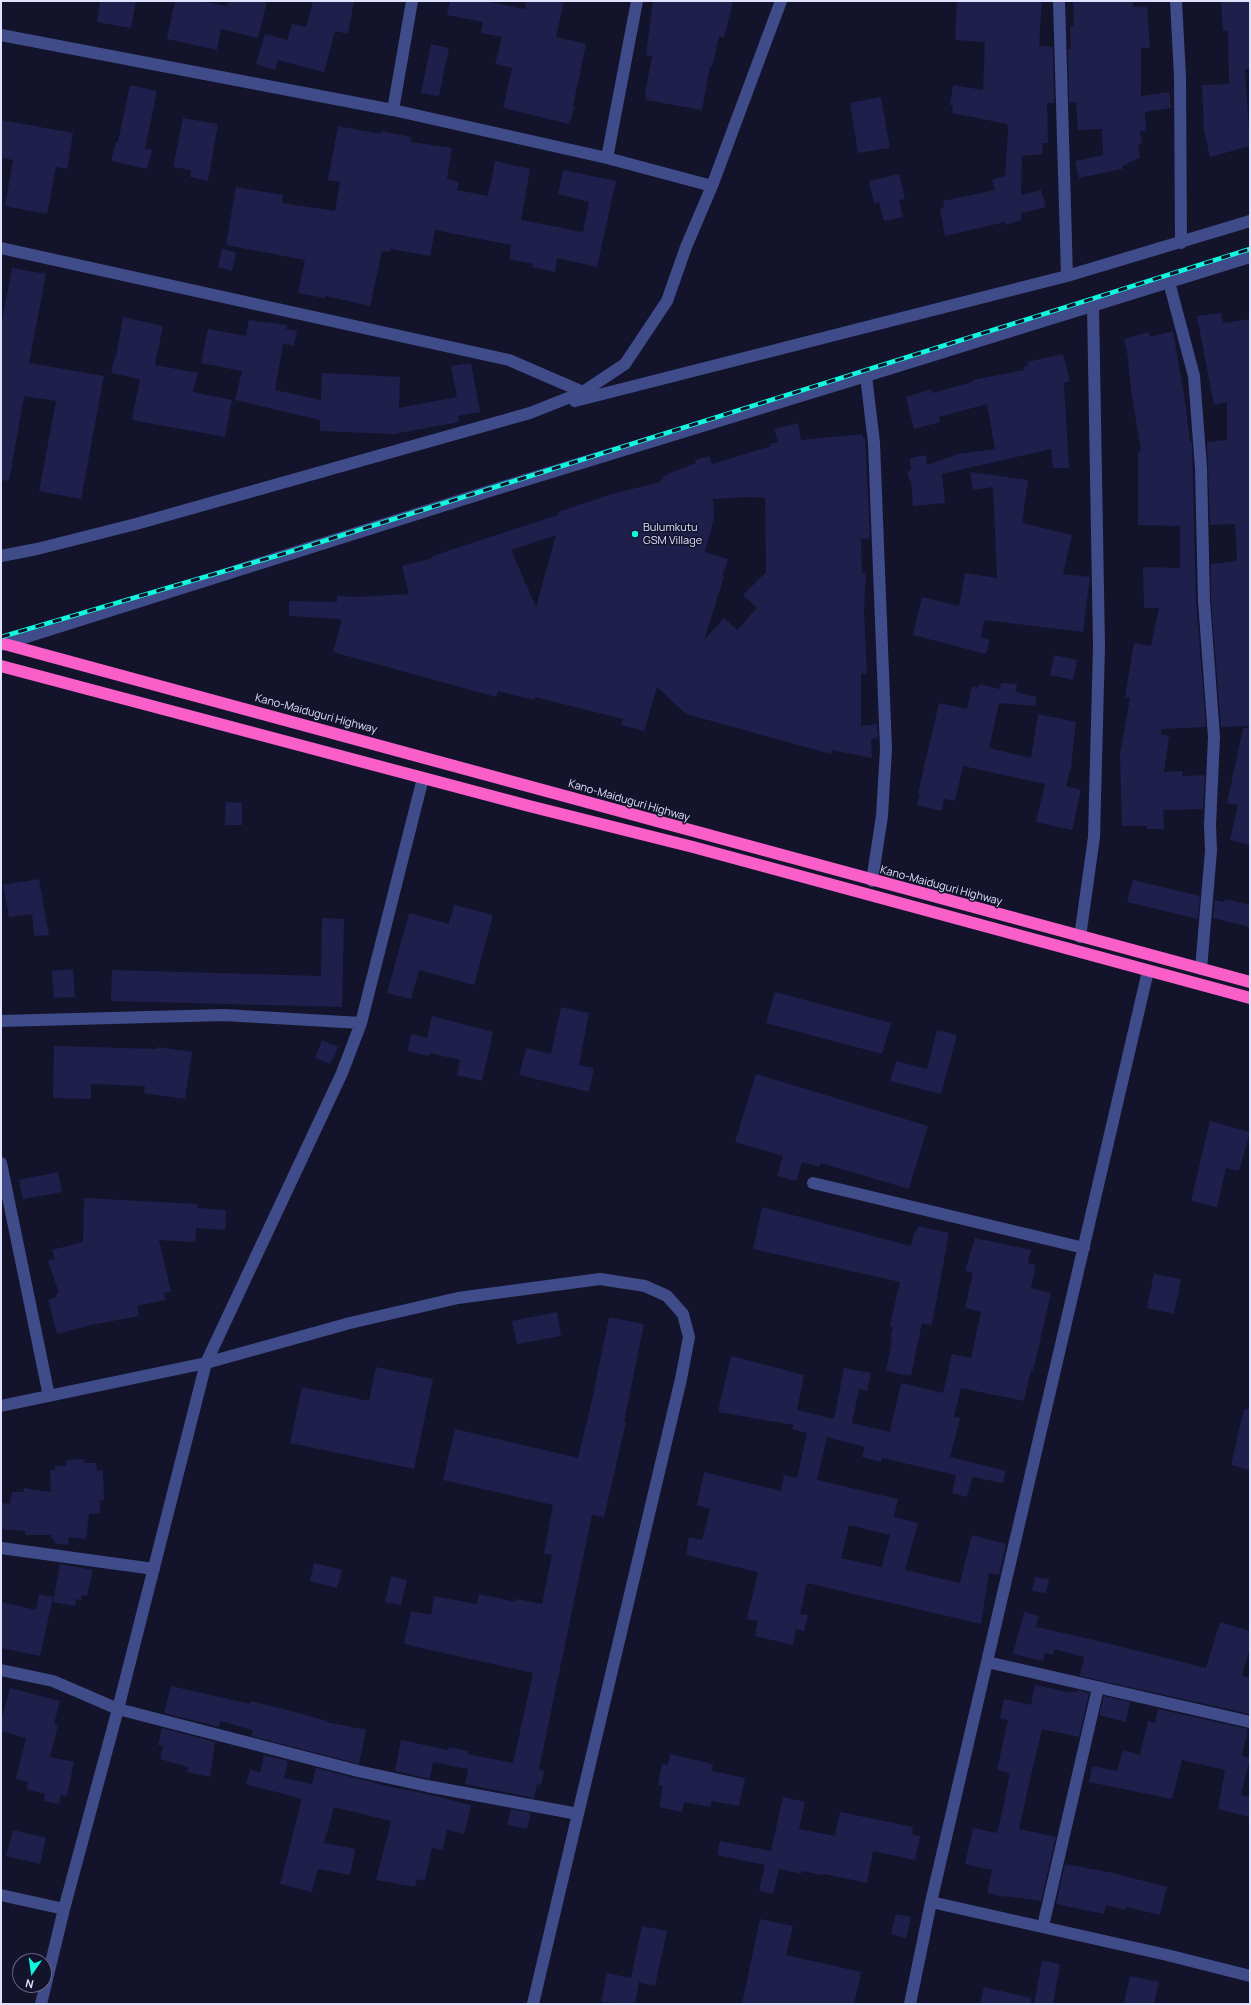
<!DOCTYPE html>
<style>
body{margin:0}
#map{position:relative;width:1251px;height:2005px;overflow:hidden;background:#13132c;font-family:Manrope,sans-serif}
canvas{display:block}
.frame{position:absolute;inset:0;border:2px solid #dfe1fe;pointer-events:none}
.north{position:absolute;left:12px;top:1953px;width:40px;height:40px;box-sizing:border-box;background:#13132c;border:1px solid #656580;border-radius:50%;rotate:193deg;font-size:11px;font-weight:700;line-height:16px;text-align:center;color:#dfe1fe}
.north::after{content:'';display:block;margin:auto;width:14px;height:18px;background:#11f8df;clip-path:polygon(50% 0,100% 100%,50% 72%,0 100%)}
</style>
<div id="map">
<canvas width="1251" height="2005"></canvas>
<div class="frame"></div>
<div class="north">N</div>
</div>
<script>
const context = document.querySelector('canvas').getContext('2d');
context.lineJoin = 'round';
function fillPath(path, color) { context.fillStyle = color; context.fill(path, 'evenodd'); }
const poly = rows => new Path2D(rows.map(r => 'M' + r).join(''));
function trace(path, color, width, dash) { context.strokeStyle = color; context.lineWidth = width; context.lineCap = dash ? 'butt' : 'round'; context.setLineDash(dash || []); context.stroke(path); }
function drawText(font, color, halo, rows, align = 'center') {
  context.font = font + ' Manrope,sans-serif'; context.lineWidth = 3; context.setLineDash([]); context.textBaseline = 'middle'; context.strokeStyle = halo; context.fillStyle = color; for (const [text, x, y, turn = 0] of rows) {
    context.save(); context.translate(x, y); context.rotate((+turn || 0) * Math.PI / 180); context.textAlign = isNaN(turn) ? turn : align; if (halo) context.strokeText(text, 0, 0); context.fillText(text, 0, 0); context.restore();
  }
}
const building = poly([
 [100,1,136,1,131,28,97,22],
 [175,1,200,1,227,6,228,1,267,1,258,38,221,29,217,50,167,39],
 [313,1,354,1,348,34,335,31,324,72,278,60,275,70,256,64,265,34,287,40,292,24,306,27],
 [450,1,485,1,525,9,526,1,564,1,556,37,586,44,573,106,575,107,569,124,503,108,512,68,495,64,502,37,481,33,483,22,447,15],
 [653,1,733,1,724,38,719,36,712,67,710,66,702,110,646,100,646,95,645,94,652,56,646,55],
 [1042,1,1039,46,1053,47,1054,103,1047,103,1048,143,1042,143,1043,154,1022,156,1021,195,1041,190,1046,207,1021,213,1021,220,1006,225,1005,222,945,236,940,209,944,208,943,201,995,190,992,180,1005,176,1008,131,1007,124,952,113,953,105,950,105,953,85,983,90,985,42,955,40,957,2],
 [1073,1,1133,1,1133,7,1147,6,1150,48,1141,48,1141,96,1169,92,1171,108,1145,112,1146,131,1140,131,1142,144,1138,145,1140,158,1122,166,1122,169,1079,178,1075,161,1103,155,1102,129,1078,130,1076,102,1069,103,1068,49,1071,49,1070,27,1074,27],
 [1221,1,1250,1,1250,69,1245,69,1250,146,1210,157,1204,131,1202,85,1229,84,1228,31,1223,31],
 [431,44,449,48,439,96,421,93],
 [130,85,157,91,145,149,152,150,147,169,111,161,116,142,118,142],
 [881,97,890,148,858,153,850,103],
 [183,118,218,124,208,181,190,177,191,170,173,167],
 [1,120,73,133,67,169,56,167,47,214,5,206,13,160,1,158],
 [338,126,381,134,381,131,411,137,411,142,452,148,447,179,459,182,457,190,488,196,495,161,530,169,521,220,583,232,589,202,558,194,563,170,616,181,597,267,557,258,555,272,532,267,533,264,509,259,511,245,435,230,430,256,391,249,390,252,382,251,370,306,326,296,325,298,298,293,305,260,226,245,236,187,283,195,282,203,335,211,340,182,328,180],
 [899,174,905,199,899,200,903,217,884,221,879,202,874,203,869,181],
 [222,249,236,252,232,271,218,267],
 [12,268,46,274,29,363,104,376,81,499,39,491,56,401,24,396,9,481,1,480,1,326],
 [1221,313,1223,323,1250,319,1250,726,1221,727,1211,601,1211,564,1237,561,1235,524,1210,525,1207,442,1227,440,1227,402,1214,405,1197,316],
 [123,317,163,326,155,365,198,373,193,392,232,400,225,437,132,420,140,379,111,373,115,356,116,357],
 [249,320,287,325,286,329,297,331,294,346,283,344,275,390,321,400,322,373,400,377,399,408,457,397,451,366,471,363,480,412,458,416,459,422,394,434,320,431,320,420,235,400,242,371,201,363,208,329,246,336],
 [1173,331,1186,407,1190,443,1192,443,1196,601,1206,727,1161,729,1161,734,1169,736,1164,772,1182,771,1183,776,1205,775,1203,809,1163,810,1164,829,1147,829,1147,826,1122,826,1120,755,1130,698,1125,697,1134,643,1151,646,1159,608,1144,608,1143,567,1180,568,1180,526,1138,525,1138,452,1141,451,1131,390,1128,362,1129,361,1124,339,1149,332,1150,337],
 [1063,354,1070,381,1064,383,1069,468,1053,468,1051,449,942,474,945,503,913,506,911,481,910,481,907,472,911,470,910,458,926,455,927,465,958,454,995,449,987,404,939,417,940,422,914,429,906,397,931,389,932,393,973,382,973,380,1024,370,1023,367,1028,366,1027,362],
 [798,423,801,440,862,434,863,438,865,438,870,538,861,539,862,573,866,573,864,611,867,674,861,674,861,726,877,724,878,738,871,739,872,758,832,750,831,754,686,714,657,687,644,731,621,725,623,719,535,697,534,700,498,691,496,697,333,652,342,619,289,616,289,601,337,602,337,596,358,597,409,594,402,566,433,558,432,556,558,515,558,512,615,493,657,483,663,480,662,477,668,475,667,474,696,463,695,460,709,456,712,464,771,446,770,444,778,442,774,429],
 [748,497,765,498,766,572,743,595,757,608,737,630,724,618,704,640,724,577,722,576,728,559,705,552,714,518,713,499],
 [556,535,536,607,511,550],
 [970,472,1028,480,1022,523,1072,535,1063,574,1090,577,1083,632,984,620,981,638,990,640,986,654,913,635,922,597,959,606,965,573,997,578,993,487,973,490],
 [1054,655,1077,660,1073,680,1050,675],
 [1001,683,1017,684,1016,692,1037,697,1035,706,999,703,989,748,1031,758,1038,714,1076,722,1071,767,1066,786,1081,790,1072,830,1036,822,1045,784,963,766,955,801,944,799,942,811,917,805,920,793,918,793,939,703,967,709,972,686,979,688,979,684,1000,689],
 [1243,728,1250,728,1250,845,1230,840,1238,805,1227,803],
 [226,802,242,803,242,825,225,825],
 [39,879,49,935,34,936,32,914,9,917,3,885],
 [1133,880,1200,896,1198,919,1127,902],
 [1225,899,1250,905,1250,927,1213,918,1215,900,1224,902],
 [454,905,493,915,474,985,419,970,411,999,387,993,409,913,449,924],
 [322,918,344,919,342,1007,111,1001,112,970,321,976],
 [73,969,75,997,54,998,52,971],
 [775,992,891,1023,882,1054,766,1023],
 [561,1007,589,1013,579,1065,594,1068,589,1092,519,1075,526,1048,551,1054],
 [432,1016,493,1032,482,1081,457,1075,460,1060,430,1053,429,1056,408,1051,411,1034,427,1038],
 [937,1030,957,1035,941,1094,890,1081,896,1061,927,1069],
 [322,1040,338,1047,330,1064,315,1058],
 [54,1046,157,1049,158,1047,192,1052,185,1099,144,1093,145,1086,91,1084,91,1099,53,1098],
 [756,1074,928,1126,909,1189,821,1163,820,1167,802,1162,796,1181,777,1176,783,1156,735,1142],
 [1210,1121,1250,1132,1239,1171,1226,1168,1217,1207,1191,1201],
 [58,1172,62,1192,23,1199,19,1180],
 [84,1198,197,1204,197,1208,226,1210,225,1230,196,1228,195,1242,159,1240,171,1292,164,1293,165,1300,137,1306,139,1316,91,1325,57,1334,48,1300,57,1297,56,1294,59,1293,48,1261,55,1259,52,1250,83,1242],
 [762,1207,911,1246,914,1233,916,1233,918,1226,949,1233,933,1319,931,1325,922,1323,911,1376,886,1371,892,1339,890,1339,893,1327,890,1327,892,1316,900,1282,753,1249],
 [975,1238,1031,1250,1028,1263,1036,1265,1031,1288,1051,1293,1033,1371,1031,1370,1024,1401,961,1388,954,1417,960,1418,950,1457,1006,1471,1003,1483,972,1477,967,1497,952,1493,956,1475,882,1458,881,1462,862,1457,865,1447,827,1437,817,1480,898,1499,894,1517,918,1523,905,1570,960,1583,972,1535,1006,1544,999,1575,989,1573,981,1624,807,1583,800,1614,808,1615,804,1631,796,1629,793,1645,755,1636,758,1621,747,1619,758,1572,686,1555,689,1537,702,1540,710,1509,697,1505,704,1472,781,1491,784,1475,797,1478,807,1433,792,1429,794,1425,718,1412,731,1356,804,1375,797,1410,834,1419,844,1368,871,1373,867,1391,859,1389,852,1423,890,1432,901,1383,943,1393,952,1354,971,1358,981,1312,965,1308,973,1273,965,1271],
 [849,1525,890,1535,882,1567,841,1558],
 [1154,1274,1181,1279,1174,1314,1147,1308],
 [557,1312,561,1336,517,1344,512,1321],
 [609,1317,644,1324,624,1422,626,1422,604,1517,592,1515,539,1769,544,1771,541,1785,537,1784,534,1798,465,1784,468,1769,433,1762,430,1779,395,1771,401,1740,448,1750,449,1747,468,1751,468,1754,513,1763,533,1673,404,1644,411,1611,431,1615,434,1596,476,1604,479,1594,516,1602,516,1599,542,1604,552,1555,544,1553,553,1505,443,1480,455,1429,578,1458,592,1400],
 [376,1367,433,1379,414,1469,290,1443,302,1387,369,1401],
 [1244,1409,1250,1409,1250,1470,1231,1465],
 [84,1459,85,1463,96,1463,97,1471,103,1470,104,1500,100,1501,100,1513,89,1514,86,1539,69,1537,68,1545,54,1543,54,1539,50,1538,51,1535,26,1535,25,1531,1,1529,1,1503,10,1504,12,1492,23,1492,24,1488,51,1492,50,1470,55,1470,55,1466,66,1466,66,1460],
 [314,1563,342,1570,337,1588,310,1581],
 [60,1564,93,1570,87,1596,82,1595,81,1600,76,1599,75,1606,53,1602],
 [391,1576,407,1580,401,1605,385,1602],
 [1035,1577,1049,1579,1046,1593,1032,1591],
 [39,1594,53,1597,40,1656,1,1648,1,1602,36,1610],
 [1024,1612,1039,1616,1036,1627,1090,1639,1206,1668,1220,1622,1250,1631,1250,1647,1242,1676,1250,1678,1250,1714,1080,1676,1084,1657,1054,1649,1053,1655,1045,1653,1043,1661,1013,1654],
 [1035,1685,1071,1693,1071,1691,1076,1693,1077,1690,1089,1693,1079,1737,1042,1729,1028,1788,1019,1829,1056,1837,1041,1901,1005,1896,1004,1897,987,1893,992,1870,965,1864,973,1828,997,1833,1004,1804,1010,1773,997,1770,1008,1720,1000,1718,1004,1699,1031,1705],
 [171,1686,250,1704,250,1701,288,1710,327,1721,327,1722,366,1730,359,1764,251,1736,253,1730,220,1721,219,1727,164,1713],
 [10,1688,60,1701,54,1724,58,1725,50,1757,74,1762,67,1796,61,1795,59,1804,44,1801,45,1794,27,1789,28,1782,16,1779,26,1738,1,1731,1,1722],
 [1104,1696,1130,1702,1126,1722,1099,1715],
 [1158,1709,1248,1729,1242,1756,1250,1758,1241,1795,1250,1797,1250,1817,1218,1809,1225,1770,1182,1760,1172,1799,1089,1782,1092,1766,1117,1771,1123,1750,1140,1755,1148,1721,1155,1723],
 [162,1728,215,1742,210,1777,187,1772,188,1767,160,1759,163,1746,158,1745],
 [670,1754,713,1764,712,1771,745,1778,739,1806,712,1801,710,1807,684,1802,682,1812,659,1807,663,1786,658,1785,662,1764,668,1765],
 [264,1755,288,1761,284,1778,312,1784,316,1768,391,1787,427,1794,471,1805,464,1834,447,1830,443,1850,432,1848,425,1881,417,1879,415,1887,376,1880,391,1821,334,1807,324,1843,355,1849,350,1875,318,1869,312,1892,280,1884,302,1799,246,1784,250,1769,260,1773],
 [783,1797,805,1802,799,1829,835,1836,840,1812,913,1827,912,1834,920,1836,915,1860,873,1851,867,1883,824,1874,823,1875,801,1871,801,1874,779,1869,773,1894,759,1891,765,1865,717,1855,720,1841,771,1851],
 [511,1809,531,1813,527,1829,507,1825],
 [13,1830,46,1838,40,1864,6,1856],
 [1065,1864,1113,1873,1167,1887,1160,1915,1126,1907,1126,1910,1106,1905,1104,1914,1056,1904],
 [896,1914,911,1917,906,1938,891,1934],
 [760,1919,793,1926,786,1955,861,1972,854,2004,742,2004],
 [642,1926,667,1931,655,1986,639,1982,635,2004,601,2002,607,1973,631,1978],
 [1042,1960,1060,1964,1053,2004,1034,2004],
 [1130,1976,1159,1982,1154,2004,1124,2004],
 [984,1987,1031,1998,1031,2004,980,2004]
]);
const minor = poly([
 [1059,1,1067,276],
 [1176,1,1180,77,1181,243],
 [1,35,393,110,607,158,712,186],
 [393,110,412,1],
 [607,158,637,1],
 [1,248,509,360,583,392],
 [1169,282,1194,376,1201,468,1204,601,1214,737,1210,825,1211,851,1201,969],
 [866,376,874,443,886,749,882,816,872,881],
 [575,401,1067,276,1250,221],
 [1,556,37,549,136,524,530,413,583,392,625,364,667,301,686,247,712,186,781,1],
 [1,645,493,490,866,376,1250,257],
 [1080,937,1094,837,1099,646,1093,306],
 [1,1021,224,1015,361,1023],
 [1,1163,49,1396],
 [813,1183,1084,1248],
 [1,1406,206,1363,350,1323,458,1298,600,1279,645,1286,667,1296,683,1314,689,1337,681,1379,533,2004],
 [1,1548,154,1569],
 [987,1662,1250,1722],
 [1,1670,53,1681,118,1709,358,1771,427,1786,578,1814],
 [1,1895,64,1909],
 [931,1902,1148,971],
 [1043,1926,1098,1688],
 [41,2004,64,1909,118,1709,206,1363,342,1073,361,1023,423,778],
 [910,2004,931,1902,1167,1955,1250,1976]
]);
const highway = poly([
 [1,643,1250,982],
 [1,666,529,806,693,847,1250,998]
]);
const rail = poly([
 [1,637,286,553,1250,249]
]);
const markers = [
 [635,534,4,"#11f8df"]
];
const poiNames = [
 ["Bulumkutu",643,528],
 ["GSM Village",643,541]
];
const streetNames = [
 ["Kano-Maiduguri Highway",316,714,15],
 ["Kano-Maiduguri Highway",629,801,16],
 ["Kano-Maiduguri Highway",941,886,15]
];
fillPath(building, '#1f1f4c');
trace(minor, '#3f4c89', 12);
trace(highway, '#fa5ec9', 12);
trace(rail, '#11f8df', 4.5);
trace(rail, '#13132c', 3, [9]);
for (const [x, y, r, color] of markers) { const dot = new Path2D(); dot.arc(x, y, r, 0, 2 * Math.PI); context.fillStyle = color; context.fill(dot); trace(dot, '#13132c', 1.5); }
drawText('11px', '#dfe1fe', '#13132c', poiNames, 'left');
drawText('11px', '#dfe1fe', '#13132c', streetNames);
</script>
